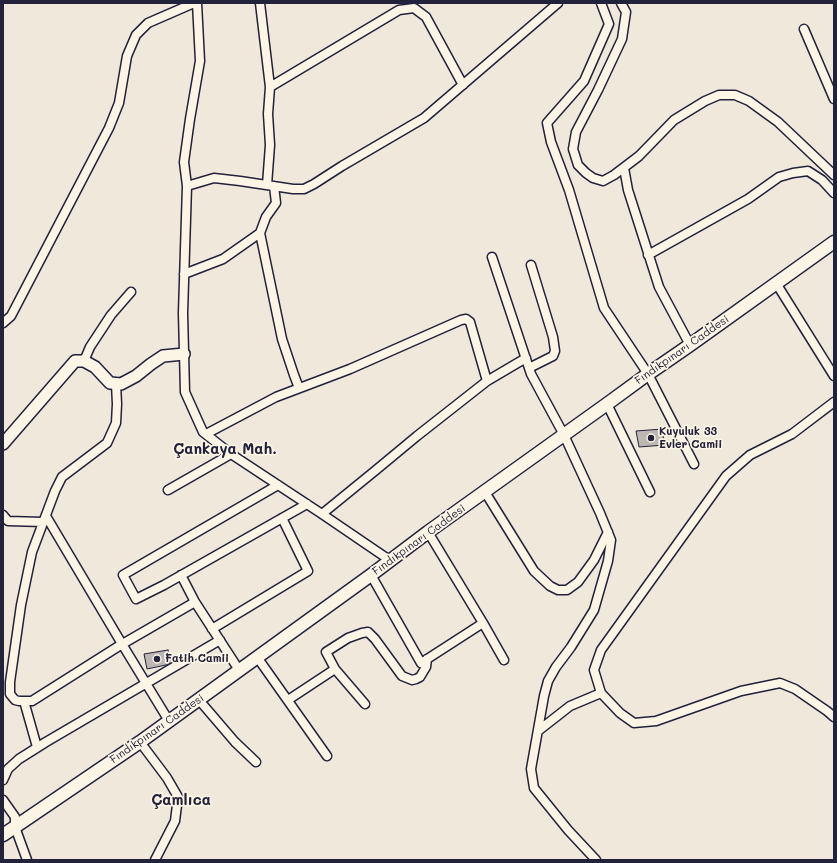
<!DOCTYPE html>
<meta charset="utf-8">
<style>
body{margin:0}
#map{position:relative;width:837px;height:863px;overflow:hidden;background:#efe8db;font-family:Mali,sans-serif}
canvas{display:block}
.frame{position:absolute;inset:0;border:4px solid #22223b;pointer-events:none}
</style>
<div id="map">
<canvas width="837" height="863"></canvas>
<div class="frame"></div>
</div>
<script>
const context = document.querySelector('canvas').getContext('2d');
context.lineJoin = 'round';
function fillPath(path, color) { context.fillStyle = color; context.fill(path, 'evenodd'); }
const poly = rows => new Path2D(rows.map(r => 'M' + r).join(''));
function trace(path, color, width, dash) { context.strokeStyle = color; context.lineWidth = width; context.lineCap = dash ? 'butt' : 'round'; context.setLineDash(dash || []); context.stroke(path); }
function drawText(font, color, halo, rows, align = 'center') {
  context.font = font + ' Mali,sans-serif'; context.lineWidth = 3.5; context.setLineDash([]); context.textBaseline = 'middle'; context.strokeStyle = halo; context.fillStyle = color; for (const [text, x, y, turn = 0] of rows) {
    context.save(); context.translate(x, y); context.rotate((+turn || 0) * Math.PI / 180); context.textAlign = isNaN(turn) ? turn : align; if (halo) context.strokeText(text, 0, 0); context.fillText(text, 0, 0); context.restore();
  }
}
const building = poly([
 [662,429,665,445,639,447,636,431,662,429],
 [168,650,170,663,166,665,147,669,144,654,168,650]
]);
const minor = poly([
 [197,3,200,61,190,119,184,162,187,186,183,313,185,392,203,432,231,454,322,514,391,561],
 [260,3,270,87,268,114,270,145,267,185],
 [601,3,609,24,584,81,547,123,551,142,569,190,604,308,648,374,694,464],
 [621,3,626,12,622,39,598,90,576,132,573,149,578,165,586,173,593,178,603,181,614,175,639,156,674,120,705,101,719,95,735,95,749,101,778,122,834,175],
 [804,29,834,99],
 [270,87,399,10,414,8,426,17,463,85],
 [624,168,628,190,659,287,690,345],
 [187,186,214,178,240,181,293,189,304,189,314,184,342,166,424,118,558,3],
 [260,233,282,339,294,375,299,388],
 [648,255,748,199,779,177,793,173,808,171,822,180,834,193],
 [492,257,531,374,564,435,600,513,611,540,608,561,594,610,571,647,556,667,548,681,544,696,531,769,534,788,568,830,596,860],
 [184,274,223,259,260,233,266,217,276,203,274,186],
 [776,283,834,376],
 [3,323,11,316,109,128,119,103,127,56,136,35,148,23,194,3],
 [84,361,90,347,111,315,131,292],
 [529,368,553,356,555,351,553,337,531,265],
 [116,384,117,404,116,423,107,443,62,477,55,491,32,552,21,605,10,682,10,694,15,700,19,701,32,701,119,646,195,602],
 [834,402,792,434,750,455,726,476,601,650,594,670,601,693,620,713,634,723,656,721,741,691,780,683,795,689,827,711,834,717],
 [607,404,650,492],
 [206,434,276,397,350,369,461,320,466,319,470,322,487,381],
 [278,485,123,575,136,599,164,585,307,504],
 [168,490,231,454],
 [485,492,534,571,550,586,558,590,567,590,578,582,594,560,608,532],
 [322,514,376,470,417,436,487,381,526,358],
 [3,515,8,521,43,522],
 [46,516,122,644,169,721],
 [428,532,483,623,504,660],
 [181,575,195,602,239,670],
 [371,575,421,663,483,623],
 [212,629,308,571,282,518],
 [257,657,327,756],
 [199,700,235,742,256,762],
 [288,700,335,669],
 [24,701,37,747],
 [365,704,335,669,326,652,348,638,362,633,368,632,375,639,402,676,412,680,416,679,420,677,426,667,427,659],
 [538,731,570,706,601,693],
 [140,742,167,778,178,797,175,821,155,860],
 [3,780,8,769,19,759,46,742,220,640],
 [3,800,15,817,15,827,27,860]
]);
const tertiary = poly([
 [3,444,75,361,84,361,95,367,110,383,121,384,136,376,151,364,163,356,184,354]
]);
const secondary = poly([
 [3,835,140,742,371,575,428,532,607,404,648,374,690,345,834,242]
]);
const markers = [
 [651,438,4,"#22223b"],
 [157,659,4,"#22223b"]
];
const streetNames = [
 ["Fındıkpınarı Caddesi",682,350,-35],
 ["Fındıkpınarı Caddesi",419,540,-36],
 ["Fındıkpınarı Caddesi",157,729,-35]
];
const poiNames = [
 ["Kuyuluk 33",659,432],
 ["Evler Camii",659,445],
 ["Fatih Camii",165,659]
];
const districtNames = [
 ["Çankaya Mah.",225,449],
 ["Çamlıca",181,800]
];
fillPath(building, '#bcb7b3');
trace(building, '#22223b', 1);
trace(minor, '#22223b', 11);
trace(tertiary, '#22223b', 14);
trace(secondary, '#22223b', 15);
trace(minor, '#fcf5e5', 8);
trace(tertiary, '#fcf5e5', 11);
trace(secondary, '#fcf5e5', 12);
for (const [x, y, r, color] of markers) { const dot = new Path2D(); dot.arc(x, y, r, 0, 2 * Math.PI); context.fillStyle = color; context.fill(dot); trace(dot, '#fcf5e5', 1.5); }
drawText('11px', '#22223b', '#fcf5e5', streetNames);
drawText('bold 11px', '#22223b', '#fcf5e5', poiNames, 'left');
drawText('bold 15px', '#22223b', '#fcf5e5', districtNames);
</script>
